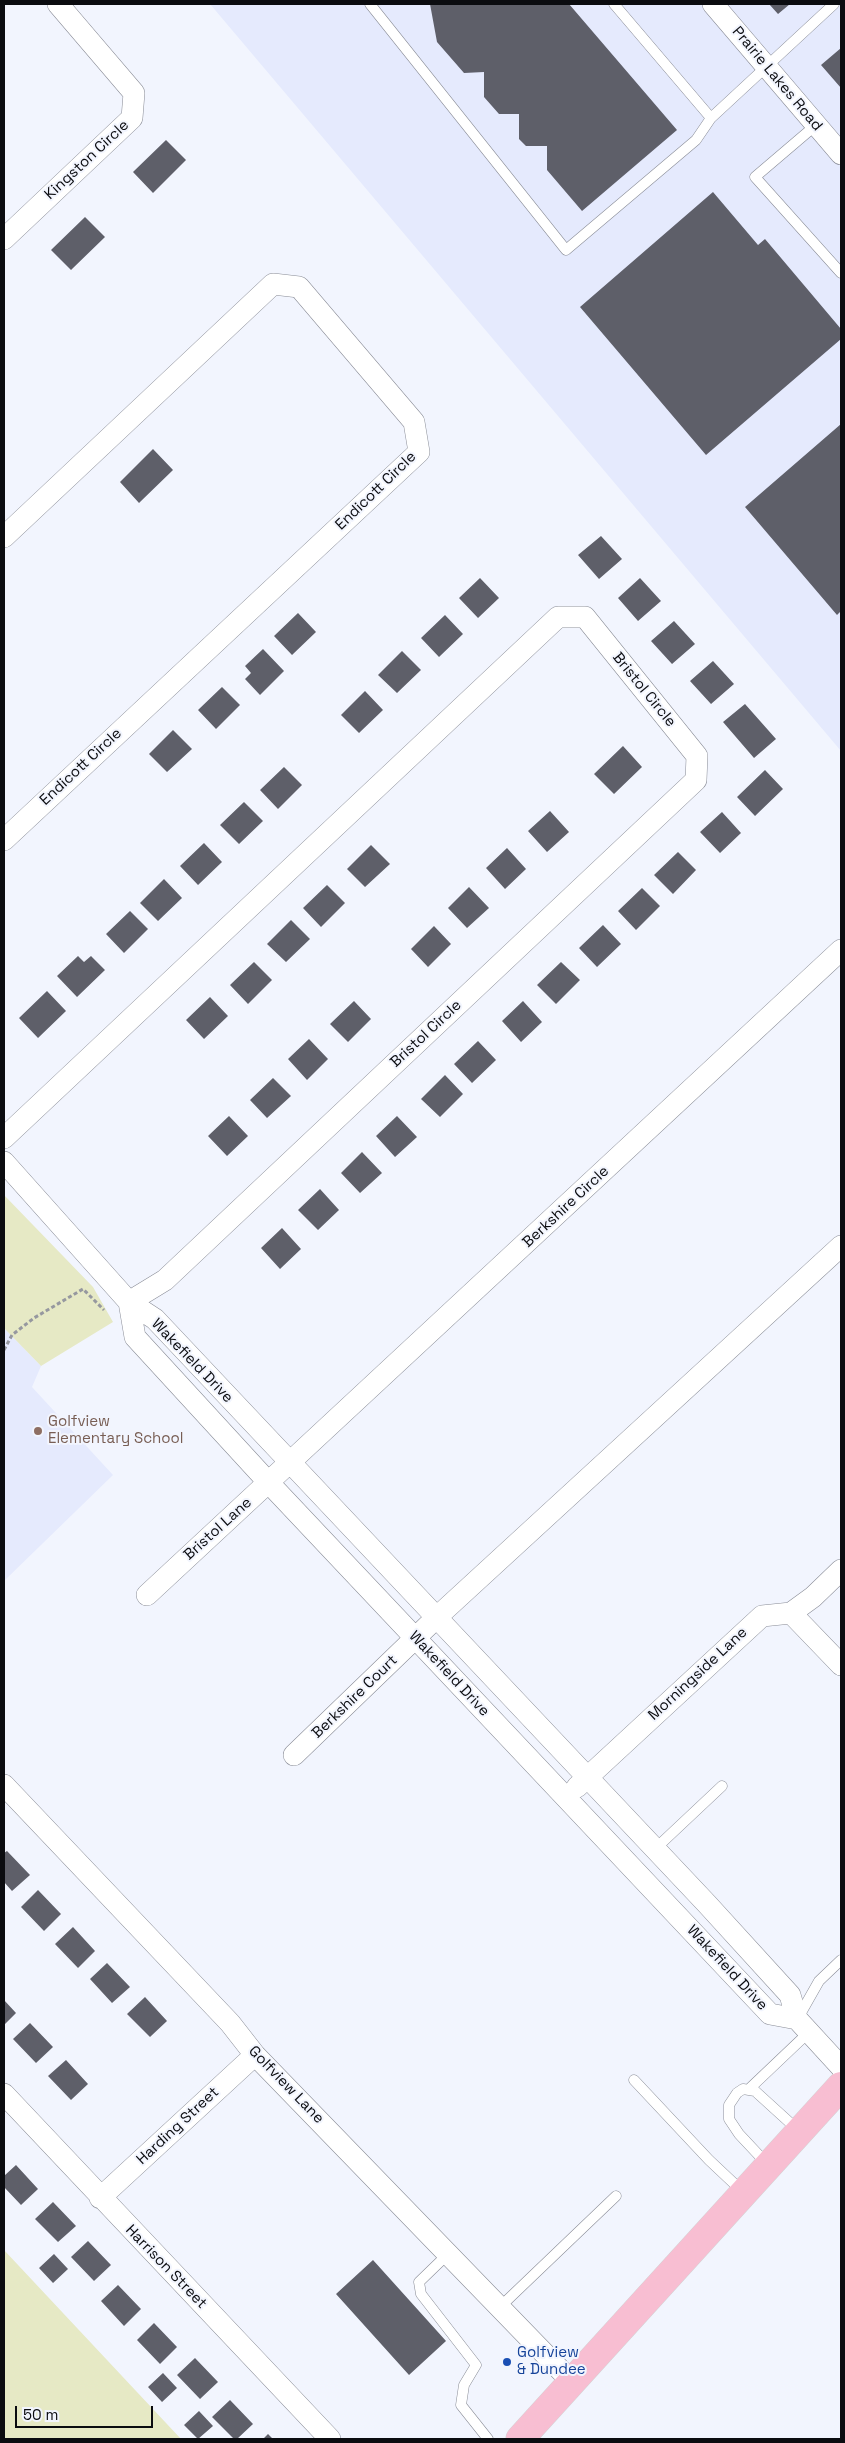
<!DOCTYPE html>
<style>
body{margin:0}
#map{position:relative;width:845px;height:2443px;overflow:hidden;background:#f2f5fe;font-family:"Space Grotesk",sans-serif}
canvas{display:block}
.frame{position:absolute;inset:0;border:5px solid #0b0c10;pointer-events:none}
.scale{position:absolute;left:15px;top:2406px;width:138px;height:22px;box-sizing:border-box;border:2px solid #0b0c10;border-top:0;padding-left:6px;font-size:15px;line-height:18px;white-space:nowrap;color:#0b0c10;-webkit-text-stroke:4px #f2f5fe;paint-order:stroke}
</style>
<div id="map">
<canvas width="845" height="2443"></canvas>
<div class="frame"></div>
<div class="scale">50 m</div>
</div>
<script>
const context = document.querySelector('canvas').getContext('2d');
context.lineJoin = 'round';
function fillPath(path, color) { context.fillStyle = color; context.fill(path, 'evenodd'); }
const poly = rows => new Path2D(rows.map(r => 'M' + r).join(''));
function trace(path, color, width, dash) { context.strokeStyle = color; context.lineWidth = width; context.lineCap = dash ? 'butt' : 'round'; context.setLineDash(dash || []); context.stroke(path); }
function drawText(font, color, halo, rows, align = 'center') {
  context.font = font + ' "Space Grotesk",sans-serif'; context.lineWidth = 4; context.setLineDash([]); context.textBaseline = 'middle'; context.strokeStyle = halo; context.fillStyle = color; for (const [text, x, y, turn = 0] of rows) {
    context.save(); context.translate(x, y); context.rotate((+turn || 0) * Math.PI / 180); context.textAlign = isNaN(turn) ? turn : align; if (halo) context.strokeText(text, 0, 0); context.fillText(text, 0, 0); context.restore();
  }
}
const built = poly([
 [210,4,841,4,841,751],
 [4,1328,41,1366,32,1387,113,1475,4,1581]
]);
const green = poly([
 [4,1195,93,1287,113,1322,41,1366,4,1328],
 [4,2250,181,2439,4,2439]
]);
const building = poly([
 [430,4,569,4,677,130,582,211,547,170,547,146,526,146,519,139,519,114,499,114,484,97,484,72,464,73,437,42],
 [769,4,790,4,778,14],
 [841,48,841,88,821,65],
 [166,140,186,160,153,193,133,172],
 [713,192,758,245,765,239,841,329,841,339,706,455,580,307],
 [85,217,105,237,71,270,51,250],
 [841,424,841,611,837,615,745,507],
 [153,449,173,470,139,503,120,482],
 [601,536,622,559,599,579,578,555],
 [480,578,499,598,478,618,459,598],
 [640,578,661,601,638,621,618,598],
 [298,613,316,632,292,655,274,636],
 [445,615,463,634,439,657,421,638],
 [674,621,695,644,672,664,651,641],
 [263,649,284,671,260,695,245,679,251,673,245,666],
 [402,651,421,670,397,693,378,675],
 [713,661,734,684,711,704,690,681],
 [222,687,240,705,216,729,198,710],
 [365,691,383,710,359,733,341,715],
 [745,704,776,739,754,758,723,722],
 [173,730,192,749,167,772,149,754],
 [623,746,642,767,614,794,594,774],
 [284,767,302,785,278,809,260,790],
 [765,770,783,789,755,816,737,797],
 [244,802,263,821,239,844,220,825],
 [550,811,569,832,547,852,528,831],
 [722,812,741,833,720,853,700,832],
 [204,843,222,862,198,885,180,866],
 [371,845,390,864,365,887,347,869],
 [507,848,526,869,505,889,486,868],
 [678,852,696,870,673,894,654,875],
 [164,879,182,898,158,921,140,903],
 [327,885,345,903,321,927,303,908],
 [469,887,489,908,467,928,448,908],
 [642,888,660,906,636,930,618,911],
 [130,911,148,929,124,953,106,934],
 [291,920,310,939,286,962,267,944],
 [603,925,621,944,597,967,579,948],
 [434,926,451,944,428,967,411,949],
 [78,956,84,962,91,956,105,970,77,997,57,976],
 [254,962,272,980,248,1004,230,985],
 [561,962,580,980,556,1004,537,985],
 [47,991,66,1011,38,1038,19,1018],
 [210,997,228,1016,204,1039,186,1020],
 [354,1001,371,1019,348,1042,330,1024],
 [523,1001,542,1022,521,1042,502,1021],
 [309,1039,328,1059,307,1080,288,1059],
 [478,1041,496,1060,472,1083,454,1064],
 [445,1075,463,1094,440,1117,421,1099],
 [273,1078,291,1096,267,1118,250,1100],
 [229,1116,248,1136,227,1156,208,1136],
 [397,1116,417,1137,395,1157,376,1136],
 [362,1152,382,1173,360,1193,341,1173],
 [320,1189,339,1210,318,1230,298,1210],
 [282,1228,301,1249,280,1269,261,1248],
 [7,1851,30,1875,12,1891,4,1882,4,1853],
 [38,1890,61,1914,44,1931,21,1907],
 [73,1927,95,1951,78,1968,55,1944],
 [107,1963,130,1987,112,2003,90,1979],
 [145,1997,167,2021,150,2037,127,2014],
 [4,2000,16,2013,4,2025],
 [30,2023,53,2047,36,2063,13,2039],
 [66,2060,88,2084,71,2100,48,2076],
 [16,2165,38,2189,21,2205,4,2187,4,2176],
 [53,2202,76,2226,58,2242,35,2219],
 [88,2241,111,2265,94,2281,71,2257],
 [54,2254,68,2269,53,2283,39,2268],
 [373,2260,446,2341,409,2375,336,2294],
 [118,2285,141,2309,124,2326,101,2301],
 [154,2323,177,2347,160,2364,137,2340],
 [195,2358,218,2382,200,2399,177,2375],
 [163,2373,177,2388,162,2402,148,2387],
 [230,2400,253,2424,237,2439,234,2439,212,2417],
 [199,2411,213,2426,198,2439,184,2425],
 [268,2434,273,2439,263,2439]
]);
const path = poly([
 [4,1350,12,1335,34,1318,83,1289,104,1310]
]);
const lane = poly([
 [370,4,566,250,696,140,711,118],
 [614,4,711,118,834,4],
 [816,125,755,177,841,273],
 [655,1849,722,1786],
 [798,2018,819,1981,841,1960],
 [634,2080,709,2160,743,2192],
 [749,2089,809,2032],
 [768,2165,739,2134,729,2119,729,2105,737,2093,743,2089,755,2091,799,2131],
 [449,2253,419,2282,421,2294,476,2365,464,2385,461,2405,488,2439],
 [500,2307,616,2196]
]);
const street = poly([
 [713,4,841,154],
 [4,239,132,118,134,93,58,4],
 [4,537,273,284,299,287,414,422,419,452,4,840],
 [4,1138,558,617,585,617,697,756,696,780,165,1280,129,1302],
 [4,1162,129,1302,155,1319,707,1904,790,1995,797,2019,841,2067],
 [129,1302,135,1337,269,1483,770,2014,797,2019],
 [147,1595,841,950],
 [791,1613,841,1665],
 [294,1755,437,1617,841,1246],
 [4,1785,230,2023,255,2055,572,2382],
 [577,1787,762,1616,791,1613,813,1597,841,1570],
 [4,2094,330,2439],
 [100,2198,255,2055]
]);
const primary = poly([
 [520,2439,841,2086]
]);
const markers = [
 [38,1431,5,"#8d6e63"],
 [507,2362,5,"#1a4fb4"]
];
const streetNames = [
 ["Prairie Lakes Road",777,79,50],
 ["Kingston Circle",87,160,-43],
 ["Endicott Circle",376,491,-44],
 ["Bristol Circle",644,690,51],
 ["Endicott Circle",81,767,-43],
 ["Bristol Circle",426,1034,-43],
 ["Berkshire Circle",566,1207,-43],
 ["Wakefield Drive",192,1361,46],
 ["Bristol Lane",218,1529,-42],
 ["Wakefield Drive",449,1674,47],
 ["Morningside Lane",698,1674,-43],
 ["Berkshire Court",355,1697,-44],
 ["Wakefield Drive",727,1968,47],
 ["Golfview Lane",286,2085,46],
 ["Harding Street",178,2126,-43],
 ["Harrison Street",166,2267,46]
];
const educationNames = [
 ["Golfview",48,1422],
 ["Elementary School",48,1439]
];
const transitNames = [
 ["Golfview",517,2353],
 ["& Dundee",517,2370]
];
fillPath(built, '#e5eafd');
fillPath(green, '#e6e9c5');
fillPath(building, '#5e5f69');
trace(lane, '#898c96', 11);
trace(street, '#898c96', 22);
trace(primary, '#d3d3d4', 29);
trace(path, '#96989f', 3, [4, 2.5]);
trace(lane, '#fff', 10);
trace(street, '#fff', 21);
trace(primary, '#f8bed2', 28);
for (const [x, y, r, color] of markers) { const dot = new Path2D(); dot.arc(x, y, r, 0, 2 * Math.PI); context.fillStyle = color; context.fill(dot); trace(dot, '#f2f5fe', 2); }
drawText('15px', '#0b0c10', '#f2f5fe', streetNames);
drawText('15px', '#785e54', '#f2f5fe', educationNames, 'left');
drawText('15px', '#164399', '#f2f5fe', transitNames, 'left');
</script>
